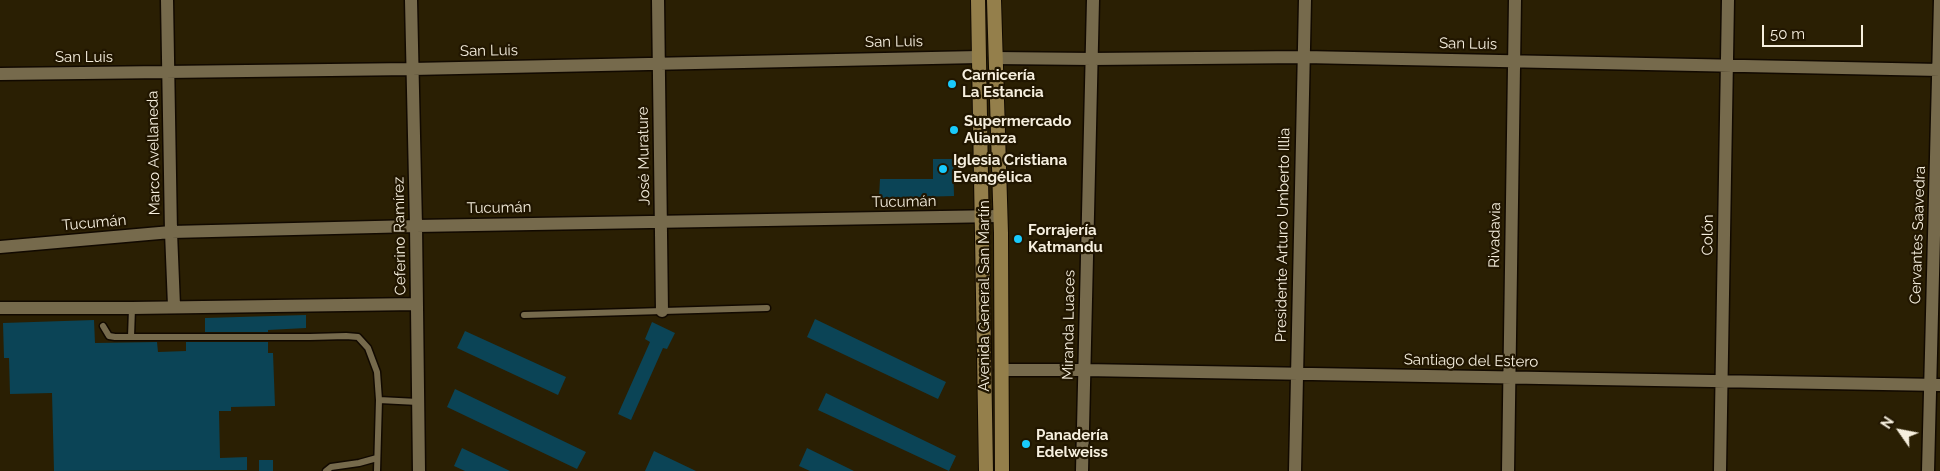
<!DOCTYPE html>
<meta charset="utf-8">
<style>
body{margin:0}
#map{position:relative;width:1940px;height:471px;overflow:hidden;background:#2a1f03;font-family:Raleway,sans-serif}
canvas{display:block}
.north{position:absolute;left:1875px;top:406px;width:50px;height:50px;-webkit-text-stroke:4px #211600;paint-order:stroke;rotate:303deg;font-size:14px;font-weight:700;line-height:20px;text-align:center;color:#f6efde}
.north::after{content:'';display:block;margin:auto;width:18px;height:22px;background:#f6efde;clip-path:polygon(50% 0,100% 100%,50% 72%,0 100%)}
.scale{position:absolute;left:1762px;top:25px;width:101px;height:22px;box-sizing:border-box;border:2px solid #f6efde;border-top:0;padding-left:6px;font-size:15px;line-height:18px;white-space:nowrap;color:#f6efde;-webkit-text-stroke:4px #211600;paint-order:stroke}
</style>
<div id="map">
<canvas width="1940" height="471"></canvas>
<div class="north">N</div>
<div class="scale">50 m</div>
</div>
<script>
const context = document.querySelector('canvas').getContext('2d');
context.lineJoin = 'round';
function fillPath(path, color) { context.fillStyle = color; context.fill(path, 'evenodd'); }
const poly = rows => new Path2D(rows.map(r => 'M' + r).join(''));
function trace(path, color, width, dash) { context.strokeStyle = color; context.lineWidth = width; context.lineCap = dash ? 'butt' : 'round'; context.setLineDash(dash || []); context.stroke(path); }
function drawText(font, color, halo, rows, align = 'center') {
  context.font = font + ' Raleway,sans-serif'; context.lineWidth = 4.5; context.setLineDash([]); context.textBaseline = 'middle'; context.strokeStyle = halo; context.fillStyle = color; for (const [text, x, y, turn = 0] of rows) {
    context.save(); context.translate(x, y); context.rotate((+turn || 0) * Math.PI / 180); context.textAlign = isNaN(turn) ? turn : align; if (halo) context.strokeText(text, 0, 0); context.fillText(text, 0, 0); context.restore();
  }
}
const building = poly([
 [933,159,953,159,954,196,879,198,880,179,933,179],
 [306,315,306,328,268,330,268,332,205,332,205,318],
 [815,319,946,382,938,399,807,337],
 [94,320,95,343,157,342,158,352,186,351,186,342,268,342,268,353,273,353,275,406,231,407,231,411,219,411,220,458,247,457,247,470,54,471,52,393,10,394,9,358,4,358,3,323],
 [652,322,675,333,667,349,663,348,631,420,618,414,650,342,645,339],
 [465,331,566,377,558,395,457,348],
 [455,389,586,452,577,469,447,407],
 [826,393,956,456,949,471,818,410],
 [462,448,510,471,465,471,454,466],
 [807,448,854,471,810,471,799,466],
 [654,451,696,471,645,471],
 [259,460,273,460,273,471,259,471]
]);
const service = poly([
 [524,315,767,308],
 [103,326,109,336,115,337,310,337,346,336,358,337,368,348,377,372,379,400,377,471],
 [131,337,132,308],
 [379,400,418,402],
 [326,471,331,467,359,463,377,458]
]);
const minor = poly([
 [167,0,171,232,174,306],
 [411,0,416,226,419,471],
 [658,0,662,311],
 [995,58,1092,59,1304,57,1940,70],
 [0,74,412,69,979,57],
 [0,247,171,232,416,226,1000,216],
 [0,308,132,308,417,304],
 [1001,370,1084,370,1940,385],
 [1082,471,1093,0],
 [1295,471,1305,0],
 [1508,471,1515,0],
 [1720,471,1728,0],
 [1928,471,1940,0]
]);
const secondary = poly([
 [978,0,986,471],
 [994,0,1001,233,1002,471]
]);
const markers = [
 [952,84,5,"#19cafc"],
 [954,130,5,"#19cafc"],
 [943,169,5,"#19cafc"],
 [1018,239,5,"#19cafc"],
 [1026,444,5,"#19cafc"]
];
const streetNames = [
 ["San Luis",894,42,-1],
 ["San Luis",1468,44,1],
 ["San Luis",489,51,-1],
 ["San Luis",84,57],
 ["Marco Avellaneda",154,153,-91],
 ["José Murature",644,156,-91],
 ["Tucumán",904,202,-1],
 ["Tucumán",499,208,-1],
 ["Tucumán",94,223,-5],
 ["Presidente Arturo Umberto Illia",1283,235,-89],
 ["Rivadavia",1495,235,-89],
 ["Colón",1708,235,-89],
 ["Cervantes Saavedra",1918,235,-88],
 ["Ceferino Ramírez",400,236,-91],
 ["Avenida General San Martín",984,296,-90],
 ["Miranda Luaces",1069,325,-89],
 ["Santiago del Estero",1471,361,1]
];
const poiNames = [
 ["Carnicería",962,75],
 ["La Estancia",962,92],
 ["Supermercado",964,121],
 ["Alianza",964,138],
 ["Iglesia Cristiana",953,160],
 ["Evangélica",953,177],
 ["Forrajería",1028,230],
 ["Katmandu",1028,247],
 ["Panadería",1036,435],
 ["Edelweiss",1036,452]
];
fillPath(building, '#0b4456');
trace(service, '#110900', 9);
trace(minor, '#110900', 15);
trace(secondary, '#110900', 16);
trace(service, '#766a4c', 6);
trace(minor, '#766a4c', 12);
trace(secondary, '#947f4b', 14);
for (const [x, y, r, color] of markers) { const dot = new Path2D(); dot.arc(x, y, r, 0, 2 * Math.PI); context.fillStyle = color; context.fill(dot); trace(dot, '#211600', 2); }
drawText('15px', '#f6efde', '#211600', streetNames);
drawText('bold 15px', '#f6efde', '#211600', poiNames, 'left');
</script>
